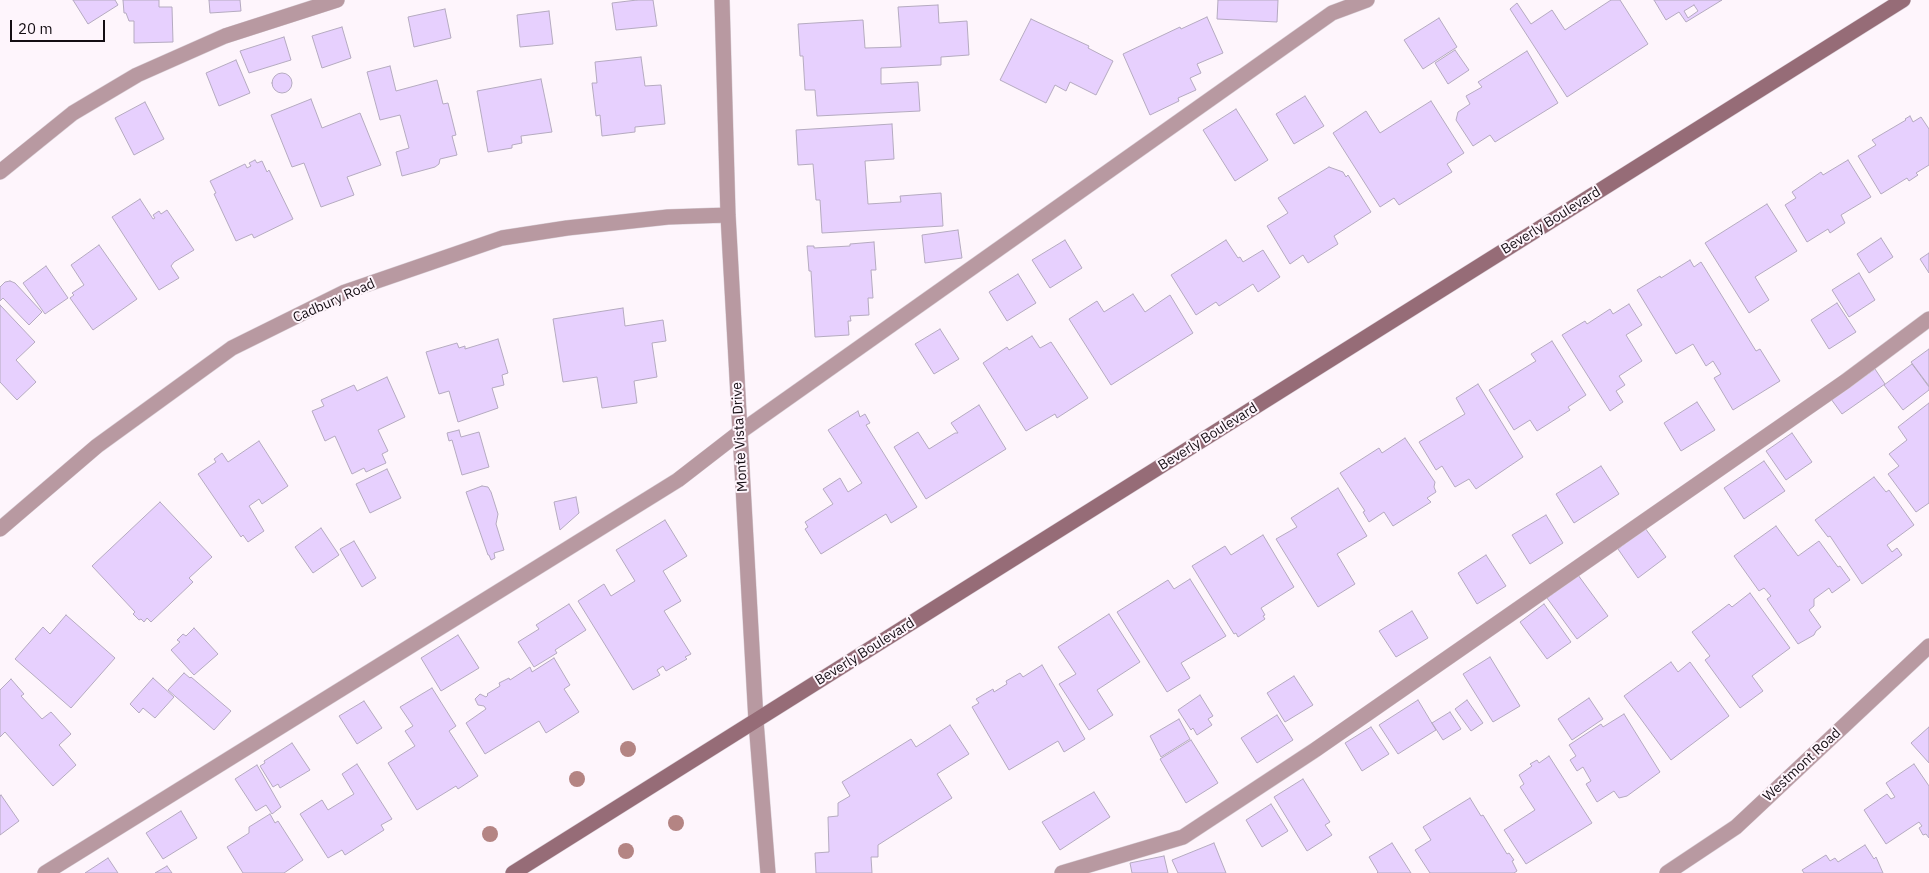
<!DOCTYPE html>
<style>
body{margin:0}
#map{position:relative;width:1929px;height:873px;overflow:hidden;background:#fef5fc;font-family:"IBM Plex Sans",sans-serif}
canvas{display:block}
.scale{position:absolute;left:10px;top:20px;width:95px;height:22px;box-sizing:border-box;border:2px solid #140d13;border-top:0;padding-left:6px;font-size:15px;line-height:18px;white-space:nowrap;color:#140d13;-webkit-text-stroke:4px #fef5fc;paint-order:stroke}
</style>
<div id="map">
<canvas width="1929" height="873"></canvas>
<div class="scale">20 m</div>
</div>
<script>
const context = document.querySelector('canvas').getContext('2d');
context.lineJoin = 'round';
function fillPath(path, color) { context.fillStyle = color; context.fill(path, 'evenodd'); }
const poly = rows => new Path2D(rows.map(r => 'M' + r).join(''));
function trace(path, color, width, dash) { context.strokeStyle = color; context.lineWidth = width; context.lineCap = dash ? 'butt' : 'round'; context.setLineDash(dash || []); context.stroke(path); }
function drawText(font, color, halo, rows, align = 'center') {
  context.font = font + ' "IBM Plex Sans",sans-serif'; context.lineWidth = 4; context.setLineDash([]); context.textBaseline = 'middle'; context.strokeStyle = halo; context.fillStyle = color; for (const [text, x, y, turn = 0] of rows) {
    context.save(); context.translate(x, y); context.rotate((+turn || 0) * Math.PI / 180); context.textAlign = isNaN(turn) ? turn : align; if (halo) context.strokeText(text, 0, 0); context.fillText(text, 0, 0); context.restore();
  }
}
const building = poly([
 [73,0,115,0,118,5,88,24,73,0],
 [123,0,159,0,159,7,172,7,173,42,134,43,134,21,129,21,126,13,124,13,123,0],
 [209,0,240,0,241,11,210,13,209,0],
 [637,0,653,0,657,26,616,30,612,3,637,0],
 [1218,0,1278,0,1277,22,1217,19,1218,0],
 [1611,0,1620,0,1648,44,1567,97,1510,9,1517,3,1531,24,1552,10,1565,30,1611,0],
 [1654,0,1722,0,1686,22,1679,12,1666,20,1654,0],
 [1694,5,1698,11,1688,18,1684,11,1694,5],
 [938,5,939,23,967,21,969,55,941,57,941,65,881,68,881,84,918,82,920,111,817,116,815,90,805,90,803,56,800,56,798,24,863,20,865,48,901,47,898,7,938,5],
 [445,9,451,38,414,47,408,17,445,9],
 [549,11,553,44,520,47,517,15,549,11],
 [1207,17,1223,53,1197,64,1201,73,1190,78,1196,90,1178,98,1179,101,1150,115,1123,54,1180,27,1181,29,1207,17],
 [1439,18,1457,47,1423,69,1404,40,1439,18],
 [1031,19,1089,46,1088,48,1113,61,1096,95,1070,82,1066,91,1055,85,1046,103,1000,80,1031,19],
 [342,27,351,58,322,68,312,36,342,27],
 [284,37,291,60,249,73,240,51,284,37],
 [1455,50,1469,70,1448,84,1435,63,1455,50],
 [1527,51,1558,103,1495,142,1490,135,1473,146,1456,120,1458,112,1470,104,1466,96,1482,87,1478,82,1527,51],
 [641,57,645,86,661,85,665,124,635,127,635,132,602,136,600,115,596,116,592,83,597,83,595,62,641,57],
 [236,60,250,93,219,106,206,73,236,60],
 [390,66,396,91,437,80,443,104,448,103,456,135,452,136,457,155,440,159,439,164,435,167,402,176,396,152,409,148,400,115,380,120,367,72,390,66],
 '272 83a10 10 0 1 1 20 0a10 10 0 1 1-20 0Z',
 [541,79,552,132,521,136,522,143,512,145,512,148,488,152,477,91,541,79],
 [1305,96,1324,126,1294,144,1276,114,1305,96],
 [311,99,322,128,360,113,381,165,347,177,354,195,321,207,304,163,292,167,271,115,311,99],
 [1431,101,1464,153,1447,164,1452,172,1399,205,1394,198,1380,207,1333,133,1366,111,1380,133,1431,101],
 [145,102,164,139,134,155,115,118,145,102],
 [1236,109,1268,160,1235,181,1203,130,1236,109],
 [1910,116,1913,122,1921,117,1929,129,1929,165,1916,173,1918,175,1909,181,1907,178,1881,194,1858,156,1876,145,1872,140,1906,120,1905,119,1910,116],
 [892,124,894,159,865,161,868,204,901,202,900,196,941,193,943,226,822,233,820,200,816,200,813,164,798,165,796,130,892,124],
 [255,160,257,163,262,161,267,172,269,170,293,219,254,238,252,234,236,241,214,194,216,193,210,181,245,164,247,168,251,166,249,163,255,160],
 [1848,160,1871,197,1841,215,1845,223,1830,233,1828,229,1807,242,1785,205,1796,198,1792,192,1821,172,1823,175,1848,160],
 [1329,167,1343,172,1346,177,1348,175,1371,212,1334,236,1338,244,1308,263,1303,255,1290,264,1267,226,1288,213,1278,198,1329,167],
 [140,199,153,219,155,218,153,215,159,211,161,214,167,210,194,250,174,262,171,266,179,278,159,290,112,217,140,199],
 [1767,204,1797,251,1755,277,1769,300,1749,313,1705,243,1767,204],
 [958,230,962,258,925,263,922,235,958,230],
 [1881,238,1893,257,1869,273,1857,254,1881,238],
 [1065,240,1082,268,1050,288,1032,260,1065,240],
 [1226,240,1238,258,1240,257,1243,262,1263,250,1280,277,1258,292,1253,284,1219,306,1216,302,1196,315,1171,275,1226,240],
 [874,242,876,270,871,270,873,298,868,298,869,315,850,316,851,321,848,321,849,335,815,337,811,271,809,271,807,246,814,246,814,248,850,246,850,244,874,242],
 [99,245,137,299,93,330,70,298,74,295,72,293,84,285,71,265,99,245],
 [1929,253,1929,273,1920,259,1929,253],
 [1690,260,1694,267,1701,262,1756,351,1760,349,1780,381,1733,410,1714,378,1721,374,1713,361,1706,366,1693,344,1676,354,1637,290,1660,276,1661,278,1690,260],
 [46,266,68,298,45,314,23,283,46,266],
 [1859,273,1875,300,1849,317,1832,290,1859,273],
 [1018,274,1036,303,1007,321,989,292,1018,274],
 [10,281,15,283,42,312,29,325,3,298,0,301,0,287,5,282,10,281],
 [1133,294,1145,312,1170,295,1193,333,1111,385,1069,319,1097,301,1104,312,1133,294],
 [1837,303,1856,332,1829,349,1811,320,1837,303],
 [1629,304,1642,325,1626,335,1642,361,1619,376,1625,385,1616,391,1623,402,1610,411,1562,335,1585,321,1587,324,1610,309,1613,314,1629,304],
 [0,305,35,342,16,360,36,382,17,400,0,382,0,305],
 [623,308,625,326,663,320,666,341,652,343,657,377,634,381,637,403,602,408,597,377,563,382,553,319,623,308],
 [940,329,959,359,934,374,915,344,940,329],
 [1032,336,1040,348,1051,342,1088,398,1057,418,1055,414,1026,431,983,363,1007,347,1009,350,1032,336],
 [498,339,508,373,502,375,504,385,492,388,498,408,458,422,449,391,439,394,426,352,457,343,459,348,465,346,465,349,498,339],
 [1552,341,1586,395,1568,407,1570,410,1537,431,1530,420,1514,430,1489,390,1536,361,1531,354,1552,341],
 [1929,349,1929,386,1911,362,1929,349],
 [1912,364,1929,387,1929,390,1903,410,1884,385,1912,364],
 [1875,369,1885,384,1842,414,1831,399,1875,369],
 [387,377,405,417,378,430,388,451,382,454,386,463,366,472,364,468,352,474,335,436,325,441,312,411,324,406,321,400,354,385,357,391,387,377],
 [1478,384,1523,457,1476,489,1469,479,1455,487,1442,466,1436,470,1419,442,1465,414,1456,398,1478,384],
 [1697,402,1715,430,1681,451,1664,423,1697,402],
 [1929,403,1929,503,1916,512,1888,474,1899,466,1889,454,1907,440,1898,427,1929,403],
 [979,405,1006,449,926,499,894,447,918,432,929,449,955,433,958,433,951,423,979,405],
 [858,411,860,417,865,414,870,423,866,425,917,507,891,523,886,514,821,554,805,529,808,527,805,522,833,504,823,489,840,478,848,492,862,483,828,430,858,411],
 [459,430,461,437,479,432,489,467,462,475,452,440,449,441,447,433,459,430],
 [1792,433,1812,462,1786,480,1766,451,1792,433],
 [1405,438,1435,482,1434,487,1436,492,1427,498,1431,502,1393,526,1384,512,1369,522,1363,512,1365,511,1340,473,1379,448,1382,453,1405,438],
 [259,441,288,486,262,504,259,499,249,506,264,531,248,542,243,535,241,537,198,474,216,462,214,459,222,453,228,462,259,441],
 [1764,461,1785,491,1744,519,1724,488,1764,461],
 [1601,466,1619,494,1574,523,1556,494,1601,466],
 [387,469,401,498,370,513,356,484,387,469],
 [1874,477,1886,492,1889,490,1914,525,1887,545,1892,552,1897,548,1902,555,1862,584,1830,536,1828,537,1815,520,1874,477],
 [482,486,488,487,491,492,498,514,496,524,504,550,494,553,495,558,491,560,489,555,488,555,466,492,482,486],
 [1338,488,1367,536,1337,554,1355,584,1318,607,1276,539,1297,527,1291,518,1338,488],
 [576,497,579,513,560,530,554,502,576,497],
 [160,502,212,557,189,578,193,582,151,622,147,618,144,622,141,619,139,620,133,614,135,612,92,566,160,502],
 [1546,515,1563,543,1530,564,1512,535,1546,515],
 [665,520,687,556,663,571,681,601,664,611,691,654,685,657,687,659,666,671,663,666,657,670,660,675,633,690,578,601,604,584,611,596,635,581,616,550,665,520],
 [1776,526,1798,556,1819,541,1838,567,1840,566,1850,580,1832,593,1829,588,1814,599,1814,606,1809,610,1821,627,1816,631,1814,635,1798,644,1767,599,1771,596,1764,588,1759,591,1734,556,1776,526],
 [321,528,339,555,313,573,295,547,321,528],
 [1645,528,1666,557,1638,578,1618,549,1645,528],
 [1263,535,1294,587,1261,608,1265,615,1263,616,1265,619,1238,637,1236,633,1234,634,1192,566,1225,546,1231,555,1263,535],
 [354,541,376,578,362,587,340,549,354,541],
 [1486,555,1506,586,1477,604,1458,573,1486,555],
 [1578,575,1608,616,1577,639,1547,598,1578,575],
 [1190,579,1226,636,1181,663,1190,678,1167,692,1117,612,1168,580,1174,589,1190,579],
 [1750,593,1790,648,1752,676,1763,691,1740,708,1705,660,1710,656,1692,632,1729,604,1732,607,1750,593],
 [569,604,586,630,555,650,557,653,534,667,518,642,539,629,536,625,569,604],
 [1544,604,1571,642,1547,659,1520,622,1544,604],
 [1412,611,1428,638,1396,657,1379,631,1412,611],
 [1109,614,1140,662,1097,690,1113,715,1089,730,1059,684,1076,674,1058,647,1109,614],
 [66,615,115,658,71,708,15,659,43,627,50,634,66,615],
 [194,628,218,654,194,675,171,650,180,642,177,640,183,634,186,636,194,628],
 [458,635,479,668,441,691,421,658,458,635],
 [1490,657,1520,706,1493,722,1463,674,1490,657],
 [554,658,570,685,564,689,579,712,546,733,539,721,485,754,466,723,486,709,484,706,478,705,475,699,480,694,486,697,488,695,487,694,500,686,499,683,509,678,510,680,530,667,532,672,554,658],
 [1671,662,1678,672,1690,662,1729,716,1671,760,1624,696,1671,662],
 [1042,665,1085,739,1064,752,1058,741,1009,770,972,707,979,703,976,699,993,689,994,692,1007,684,1006,681,1020,673,1023,677,1042,665],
 [184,673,190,678,191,677,231,711,214,730,168,690,184,673],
 [1294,676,1313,705,1285,722,1267,693,1294,676],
 [153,678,174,697,155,718,143,708,139,713,130,704,153,678],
 [11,679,24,694,21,696,42,719,51,712,71,734,59,745,76,765,53,786,5,732,0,737,0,690,11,679],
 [432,688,456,726,449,731,478,776,458,789,456,786,417,810,388,763,415,746,405,731,413,726,400,707,432,688],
 [1200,695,1213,716,1208,719,1212,725,1197,735,1193,728,1191,730,1178,710,1200,695],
 [1589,698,1603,719,1572,740,1558,719,1589,698],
 [1418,700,1436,730,1398,754,1379,725,1418,700],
 [1467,700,1483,723,1471,731,1455,709,1467,700],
 [364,701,382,728,357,744,339,716,364,701],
 [1450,712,1461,729,1443,740,1432,723,1450,712],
 [1624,714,1660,772,1627,796,1619,798,1614,791,1597,802,1586,784,1591,781,1583,767,1577,771,1570,760,1576,756,1569,745,1601,724,1603,727,1624,714],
 [1277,715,1293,740,1257,763,1241,738,1277,715],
 [1179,719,1190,739,1161,757,1150,736,1179,719],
 [950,725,969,754,937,774,952,798,878,845,878,857,871,857,872,873,816,873,815,853,829,852,828,817,838,816,838,803,850,796,842,782,911,739,916,747,950,725],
 [1371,727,1389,754,1362,771,1345,743,1371,727],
 [1929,727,1929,763,1911,743,1929,727],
 [1191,740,1218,783,1186,803,1160,759,1191,740],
 [292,743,310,770,280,788,278,784,273,787,260,766,265,763,264,761,292,743],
 [1549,756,1592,823,1526,864,1504,830,1535,810,1520,787,1524,784,1519,775,1532,766,1530,764,1537,760,1539,763,1549,756],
 [357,764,392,819,381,825,384,830,345,855,342,850,328,858,300,814,322,800,328,810,354,794,342,774,357,764],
 [1914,764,1929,786,1929,838,1926,834,1923,835,1919,828,1922,826,1919,822,1886,844,1864,810,1887,794,1891,799,1895,797,1886,783,1914,764],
 [257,765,281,807,272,814,266,805,256,811,235,779,257,765],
 [1303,779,1330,822,1325,825,1332,835,1307,851,1274,797,1303,779],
 [1094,792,1110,817,1060,850,1042,822,1094,792],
 [1,795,19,821,0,835,0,796,1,795],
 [1470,798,1481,816,1483,815,1507,854,1509,853,1514,860,1512,861,1517,871,1514,873,1430,873,1415,850,1431,840,1423,827,1470,798],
 [1271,804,1288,831,1262,847,1246,820,1271,804],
 [181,811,197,838,163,859,146,833,181,811],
 [270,814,275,823,278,821,303,860,284,873,243,873,227,847,249,833,249,827,270,814],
 [1214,843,1226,873,1178,873,1172,860,1214,843],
 [1392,843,1411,873,1377,873,1378,872,1369,857,1392,843],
 [1865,845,1874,859,1876,857,1883,873,1804,873,1802,870,1826,855,1830,861,1835,858,1838,862,1865,845],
 [1164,856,1168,873,1132,873,1130,863,1164,856],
 [108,858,118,873,85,873,108,858],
 [167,866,172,873,155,873,167,866]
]);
const lane = poly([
 [0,172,73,113,137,75,225,36,337,0],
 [45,873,678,480,740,432,1332,13,1367,0],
 [1062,873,1183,837,1315,750,1846,381,1929,319]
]);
const street = poly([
 [722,0,728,215,756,721,768,873],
 [0,529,97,446,232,348,345,292,502,238,567,228,668,217,728,215],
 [1667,873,1736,827,1929,646]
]);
const secondary = poly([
 [513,873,1903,0]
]);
const trees = [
 [628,749],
 [577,779],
 [676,823],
 [490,834],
 [626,851]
];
const streetNames = [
 ["Beverly Boulevard",1551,221,-32],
 ["Cadbury Road",334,301,-24],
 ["Monte Vista Drive",740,437,-93],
 ["Beverly Boulevard",1208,437,-32],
 ["Beverly Boulevard",865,652,-32],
 ["Westmont Road",1802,765,-43]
];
fillPath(building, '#e7d0fe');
trace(building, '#b5aac0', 1);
trace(lane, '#d9d0d7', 16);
trace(street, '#d9d0d7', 16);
trace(secondary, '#d9d0d7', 16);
trace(lane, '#b899a1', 15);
trace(street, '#b899a1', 15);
trace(secondary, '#966c77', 15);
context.fillStyle = '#b48483';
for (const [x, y] of trees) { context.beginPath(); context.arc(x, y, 8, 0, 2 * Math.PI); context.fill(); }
drawText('14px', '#140d13', '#fef5fc', streetNames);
</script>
